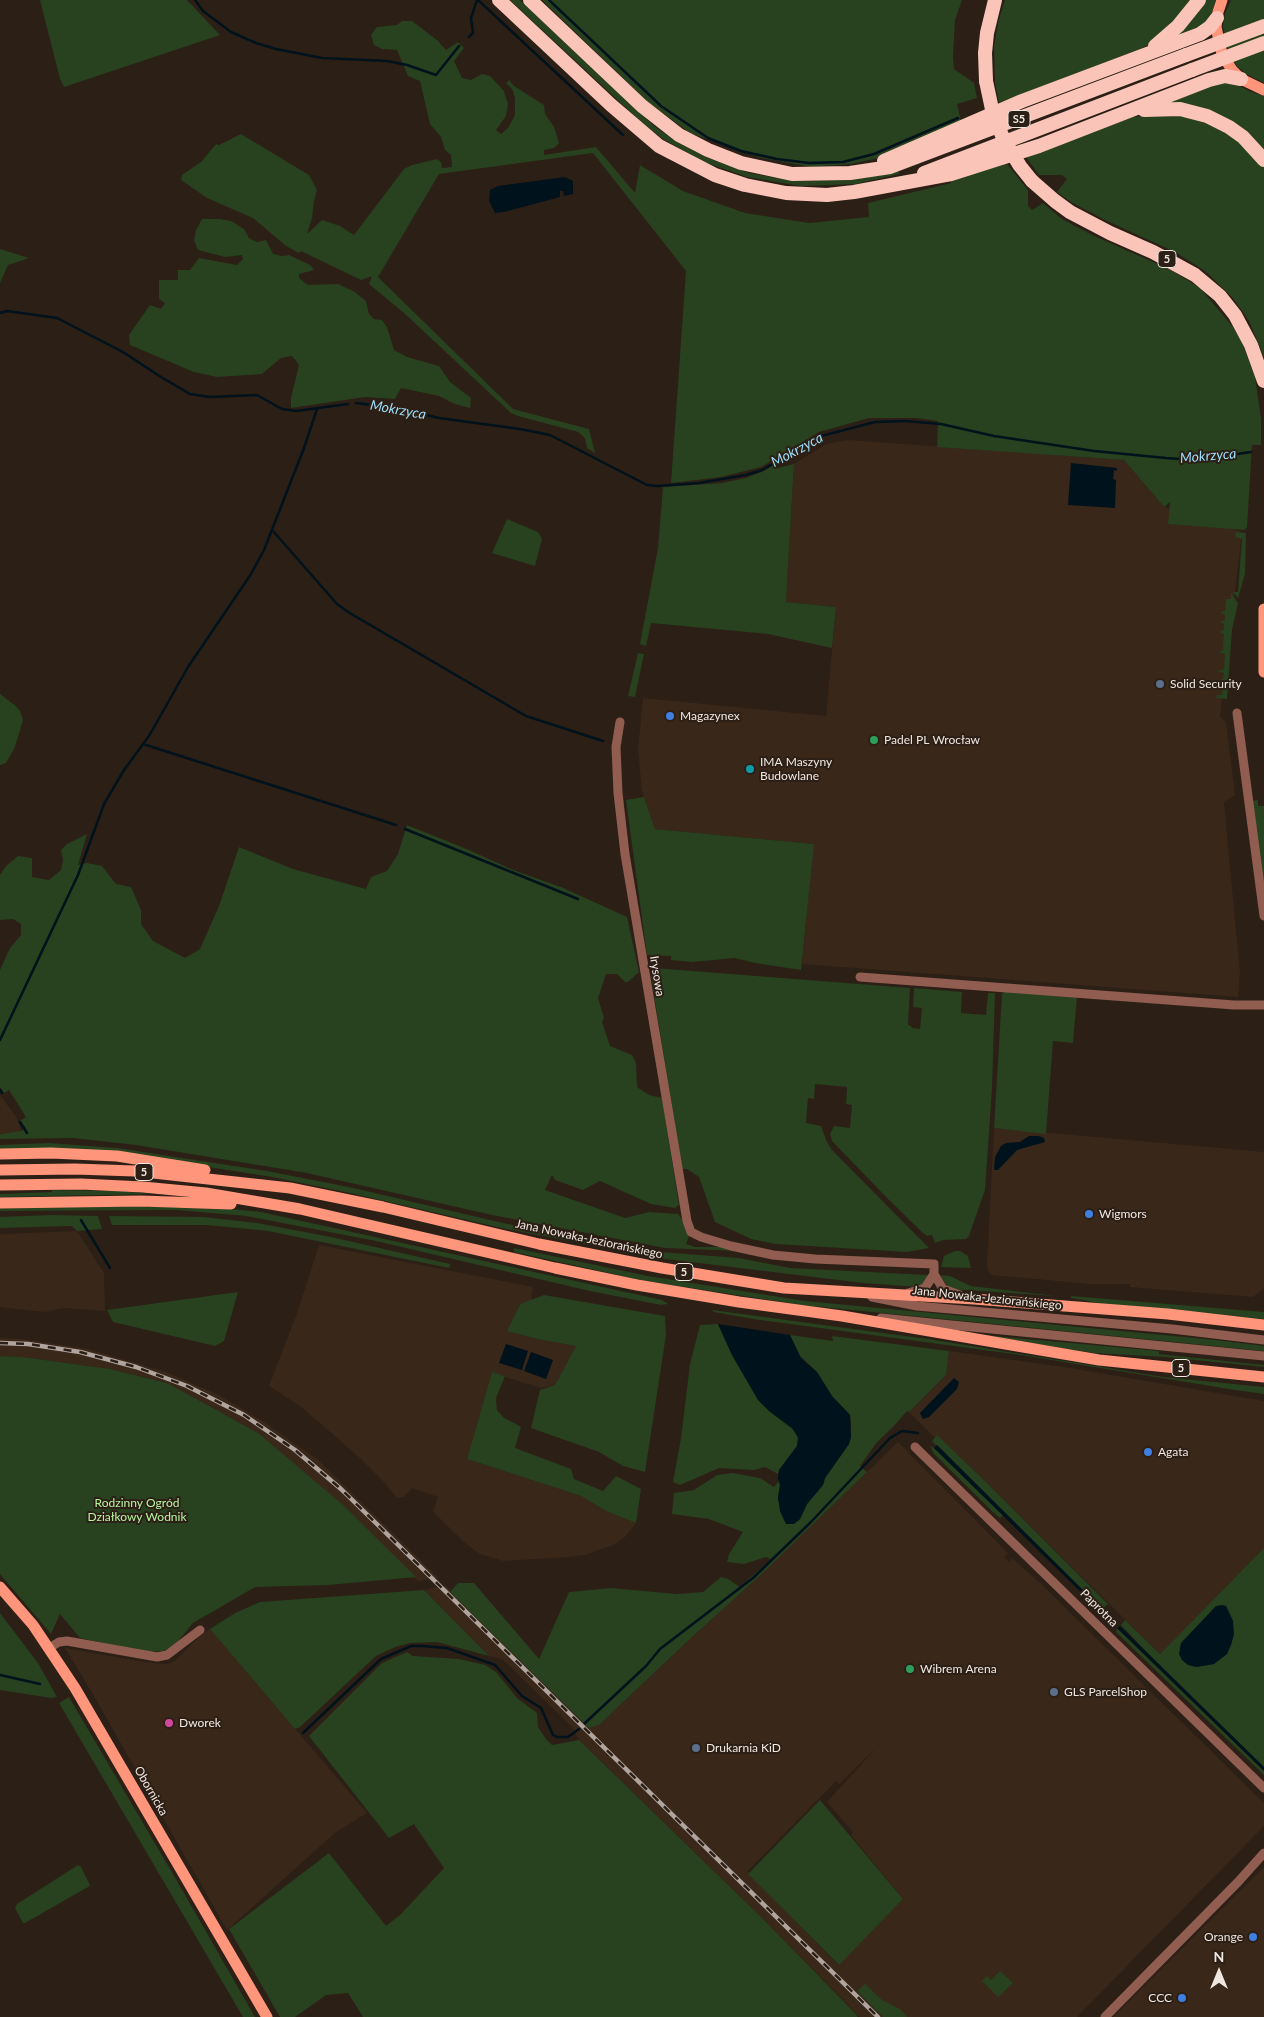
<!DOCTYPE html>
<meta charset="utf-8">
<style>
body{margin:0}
#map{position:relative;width:1264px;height:2017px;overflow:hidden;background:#2c1f16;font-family:Lato,sans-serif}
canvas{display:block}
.north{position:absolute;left:1194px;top:1947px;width:50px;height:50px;-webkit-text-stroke:4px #2c1f16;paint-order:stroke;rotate:0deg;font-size:14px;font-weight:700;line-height:20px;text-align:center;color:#f0e7e1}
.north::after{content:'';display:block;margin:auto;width:18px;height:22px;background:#f0e7e1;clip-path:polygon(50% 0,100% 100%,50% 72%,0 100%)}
</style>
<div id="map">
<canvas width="1264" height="2017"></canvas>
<div class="north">N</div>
</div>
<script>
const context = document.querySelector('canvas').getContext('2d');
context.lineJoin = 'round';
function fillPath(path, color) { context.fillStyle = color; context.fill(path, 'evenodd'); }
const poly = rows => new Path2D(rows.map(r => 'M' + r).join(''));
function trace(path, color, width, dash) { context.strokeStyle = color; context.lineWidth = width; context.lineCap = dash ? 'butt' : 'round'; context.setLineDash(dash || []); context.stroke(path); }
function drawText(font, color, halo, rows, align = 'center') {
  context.font = font + ' Lato,sans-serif'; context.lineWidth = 4; context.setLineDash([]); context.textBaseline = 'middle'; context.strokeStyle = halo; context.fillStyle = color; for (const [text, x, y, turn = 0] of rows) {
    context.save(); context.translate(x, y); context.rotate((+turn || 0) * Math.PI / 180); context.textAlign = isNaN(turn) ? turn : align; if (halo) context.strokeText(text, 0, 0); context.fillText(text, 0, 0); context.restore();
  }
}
const built = poly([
 [848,440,1124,460,1164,507,1242,532,1220,717,1226,722,1235,795,1224,802,1240,974,1238,997,802,964,813,844,655,829,642,791,638,750,643,698,826,716,836,607,786,602,794,464,826,444],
 [0,1095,17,1118,21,1131,0,1134],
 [994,1128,1264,1152,1264,1288,1253,1297,1130,1287,1130,1284,1091,1284,992,1275,988,1271,987,1266],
 [77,1231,104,1273,105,1311,63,1308,44,1312,0,1307,0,1234],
 [319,1245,533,1287,531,1301,520,1304,508,1331,537,1339,576,1346,555,1385,542,1388,492,1373,467,1459,581,1496,606,1511,636,1523,624,1538,613,1545,585,1555,568,1557,503,1561,480,1554,465,1543,433,1512,438,1497,412,1488,404,1497,397,1498,384,1482,359,1457,300,1406,269,1386,297,1313],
 [0,1338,21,1339,88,1349,166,1372,219,1395,264,1422,318,1460,439,1578,418,1581,258,1433,213,1408,167,1383,110,1369,23,1357,0,1356],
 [949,1351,1064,1367,1264,1401,1264,1548,1160,1654,987,1483,937,1436,935,1438,909,1412,946,1375],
 [898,1442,1008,1553,1004,1557,1009,1562,1012,1558,1039,1582,1264,1803,1264,1826,1077,2017,860,2017,762,1918,579,1740,572,1727,502,1659,489,1656,424,1590,445,1585,589,1728,599,1725,691,1638,765,1571],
 [877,1747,827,1802,853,1832,851,1835,903,1899,838,1965,747,1872,836,1781,839,1784],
 [210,1629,367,1813,336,1832,227,1930,91,1691,65,1648,144,1662,167,1664,175,1661,203,1633],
 [1264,1867,1264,2017,1113,2017,1143,1987]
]);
const green = poly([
 [40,0,187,0,220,35,64,87,60,79],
 [510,0,520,0,654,126,679,143,706,157,749,173,794,181,848,180,899,171,899,174,856,184,801,186,747,177,704,162,663,139,639,120],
 [542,0,962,0,955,20,953,57,954,69,974,83,977,98,957,104,961,121,878,158,851,164,811,167,762,158,690,133,671,119,648,102],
 [1005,0,1194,0,1184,13,1150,44,1140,49,999,103,995,82,994,46,999,19],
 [1204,0,1216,0,1210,18,1206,24,1171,39],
 [1231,0,1264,0,1264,83,1246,74,1237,66,1228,51,1223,27,1225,14],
 [402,21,412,21,437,40,446,50,458,42,464,48,454,61,462,78,471,80,482,74,490,76,504,91,508,104,506,116,496,130,501,134,508,128,515,115,515,98,512,89,506,83,509,80,514,86,544,105,545,114,554,127,559,143,554,148,544,150,544,155,596,147,635,193,640,165,683,191,745,213,809,223,869,217,868,203,951,183,951,180,1007,164,1028,190,1028,206,1032,210,1043,203,1062,219,1092,235,1171,270,1200,288,1233,327,1241,340,1255,377,1261,418,1261,445,1252,445,1247,528,1244,530,1168,524,1170,502,1164,507,1124,460,937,447,938,421,916,418,869,418,819,432,761,467,721,477,671,483,686,271,593,153,439,174,378,277,513,409,589,429,595,453,587,448,585,438,578,432,518,416,511,413,404,313,369,284,372,276,361,280,301,251,299,253,286,246,253,218,207,198,181,180,182,175,201,162,216,144,219,145,241,134,309,175,317,190,314,201,312,218,307,234,322,220,340,226,354,235,404,169,412,165,437,159,441,162,442,168,452,167,451,155,445,150,441,137,430,124,420,81,408,76,397,50,382,49,374,45,371,35,377,27,397,25],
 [1219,82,1238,85,1249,91,1264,96,1264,151,1163,103],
 [1180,113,1225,129,1264,167,1264,357,1249,321,1240,308,1232,297,1205,271,1175,252,1103,219,1071,202,1057,192,1067,179,1062,175,1039,175,1026,157,1133,117],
 [202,219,220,219,231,221,244,229,249,238,257,242,266,240,273,254,282,256,289,255,310,265,314,270,299,274,299,278,308,285,338,284,355,292,366,301,369,314,374,319,382,320,387,327,394,350,407,357,439,366,450,382,471,398,470,408,455,404,439,396,401,388,395,399,365,397,291,408,291,398,299,365,292,356,281,358,262,374,217,377,194,372,130,345,129,335,150,305,161,309,165,303,159,299,159,280,178,280,178,270,190,270,199,258,237,265,243,259,242,255,225,257,198,250,194,240,196,230],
 [0,249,29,258,8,265,0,283],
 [775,464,778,468,794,464,786,602,836,607,832,648,768,634,651,623,646,646,640,644,658,548,663,487,722,483,746,478,764,471],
 [507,519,538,532,542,539,535,566,492,553],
 [1236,532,1246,533,1245,574,1238,598,1233,592,1238,592,1242,539,1235,537],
 [1231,593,1238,603,1232,630,1227,699,1216,698,1217,695,1222,695,1223,683,1216,681,1223,679,1224,673,1216,671,1224,669,1225,654,1218,652,1223,650,1224,634,1219,632,1224,630,1224,624,1220,622,1225,620,1225,615,1220,612,1225,611,1226,599,1231,599],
 [638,653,644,654,635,697,628,696],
 [0,694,16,706,20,711,23,720,15,747,6,763,0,765],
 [644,797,655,829,814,844,801,970,755,963,735,958,692,962,671,960,671,956,647,955,626,800],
 [1258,800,1258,806,1264,806,1264,892,1252,801],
 [407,825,469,850,513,870,561,887,627,917,639,972,628,982,625,982,617,974,606,974,598,998,604,1018,602,1022,610,1046,632,1055,636,1063,637,1087,649,1095,662,1098,679,1205,675,1208,651,1204,600,1181,583,1190,555,1180,552,1175,545,1190,625,1218,649,1212,678,1214,682,1219,689,1236,686,1244,695,1247,721,1247,738,1251,665,1248,492,1215,307,1173,136,1145,73,1138,0,1139,0,1134,21,1131,26,1128,20,1121,26,1117,9,1090,4,1093,0,1087,0,970,10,948,21,935,21,924,13,919,0,920,0,875,6,866,18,856,32,858,32,877,49,880,61,870,63,860,61,850,67,844,87,834,78,865,87,863,102,866,116,884,131,887,141,910,141,924,153,941,185,958,200,949,219,906,239,847,293,869,366,889,371,877,387,871,398,854],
 [654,968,910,988,908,1025,911,1026,912,1028,920,1029,922,1008,913,1007,914,988,962,992,961,1013,986,1015,988,993,995,993,992,1089,985,1190,969,1236,966,1239,943,1240,935,1243,932,1235,927,1236,923,1233,888,1199,832,1141,830,1134,834,1126,850,1128,852,1105,846,1104,847,1087,815,1084,814,1099,808,1098,806,1123,821,1126,827,1142,832,1150,929,1248,907,1252,776,1244,751,1239,715,1222,699,1177,687,1169,682,1169,651,976],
 [1006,990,1077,996,1073,1043,1053,1041,1046,1134,994,1128,1002,994],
 [49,1143,117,1148,267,1171,349,1187,503,1223,660,1252,739,1258,790,1268,928,1275,927,1282,918,1287,863,1283,666,1259,506,1229,350,1193,272,1177,132,1155,0,1150,0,1145],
 [52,1190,118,1191,152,1194,0,1197,0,1194,52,1192],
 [0,1206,200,1206,261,1212,662,1300,668,1304,661,1305,590,1291,376,1241,246,1216,177,1210,0,1211],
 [51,1215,98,1216,102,1229,77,1231,72,1226,0,1228,0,1217],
 [109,1216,204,1217,257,1223,331,1237,450,1264,449,1268,268,1231,207,1225,112,1225],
 [514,1248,648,1276,805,1301,1216,1340,1264,1346,1264,1351,802,1305,645,1281,514,1252],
 [955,1251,960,1251,968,1256,971,1268,941,1267,944,1256],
 [940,1275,950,1276,971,1286,1056,1296,949,1289],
 [238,1292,224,1341,215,1346,113,1322,107,1310],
 [544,1295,665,1316,666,1335,645,1472,623,1466,599,1452,531,1428,540,1390,555,1385,576,1346,537,1339,507,1331,520,1304],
 [1071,1296,1264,1312,1264,1319,1104,1304,1071,1298],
 [712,1310,928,1339,1164,1377,1264,1387,1264,1394,1235,1390,1021,1355,753,1319,714,1312],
 [718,1324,732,1355,758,1399,769,1411,795,1431,798,1439,797,1446,779,1470,778,1474,765,1467,754,1470,719,1468,680,1485,673,1482,681,1438,690,1364,700,1325],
 [790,1335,833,1341,832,1336,949,1351,946,1375,909,1412,907,1411,893,1427,877,1442,860,1466,867,1472,765,1571,691,1638,599,1725,589,1728,450,1592,458,1583,474,1583,539,1659,569,1592,611,1588,676,1594,703,1592,721,1577,728,1579,740,1587,771,1559,766,1557,744,1564,727,1562,729,1554,743,1532,709,1519,672,1514,674,1493,694,1490,717,1475,733,1473,760,1478,774,1487,779,1481,780,1485,778,1500,784,1521,798,1521,800,1519,807,1504,823,1485,825,1478,849,1444,851,1437,851,1422,850,1415,832,1396,817,1372,799,1355],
 [983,1335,1159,1351,1159,1354,1264,1365,1264,1367,1165,1357,1094,1353],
 [0,1356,23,1357,110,1369,167,1383,213,1408,258,1433,343,1505,416,1577,328,1585,255,1587,193,1623,175,1645,163,1651,145,1652,80,1638,60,1614,51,1634,0,1574],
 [492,1372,505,1376,496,1398,497,1410,503,1417,521,1427,515,1448,571,1469,574,1479,603,1491,616,1476,641,1489,636,1523,606,1511,581,1496,467,1459],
 [937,1435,987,1483,1108,1604,1102,1609,943,1452,932,1441],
 [930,1446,934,1448,1003,1515,1000,1518,994,1513,934,1454],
 [1264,1548,1264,1767,1154,1660,1121,1625,1125,1620,1160,1654],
 [1226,1606,1233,1621,1231,1645,1214,1664,1196,1667],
 [424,1590,489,1656,437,1642,410,1643,395,1647,376,1656,300,1727,295,1729,210,1629,235,1613,260,1602],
 [0,1613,38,1663,57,1697,51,1698,0,1690],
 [1117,1628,1264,1771,1264,1775,1116,1632],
 [407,1652,413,1656,459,1659,485,1665,496,1672,517,1698,537,1713,538,1727,546,1739,552,1745,579,1740,762,1918,858,2016,857,2017,363,2017,348,1993,326,1995,295,2017,280,2017,229,1929,329,1853,386,1926,400,1915,444,1868,414,1824,389,1838,309,1736,382,1663],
 [69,1697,173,1874,255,2017,243,2017,59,1703],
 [820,1800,903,1899,839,1965,748,1874],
 [78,1865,81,1867,90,1885,88,1887,25,1923,23,1923,15,1908,17,1904],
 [1000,1971,1013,1983,998,1997,982,1981,987,1976,991,1980],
 [865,1984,882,2000,900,2009,907,2017,883,2017,857,1991]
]);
const water = poly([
 [565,177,573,181,573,194,564,196,563,191,560,191,560,197,504,212,495,213,489,201,490,190,498,186],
 [1071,463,1117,468,1117,471,1114,470,1113,479,1116,480,1115,508,1068,505],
 [1029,1136,1039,1136,1044,1138,1045,1142,1017,1150,998,1170,994,1170,995,1157,1001,1146,1006,1143,1020,1142],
 [718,1324,790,1335,801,1358,817,1372,832,1396,850,1415,851,1437,849,1444,825,1478,823,1485,807,1504,800,1519,794,1524,786,1524,780,1511,778,1497,780,1485,778,1478,779,1470,797,1446,798,1437,792,1428,769,1411,758,1400,732,1355],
 [506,1344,528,1351,522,1370,499,1363],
 [531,1352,553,1360,546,1379,524,1371],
 [954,1378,959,1382,957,1389,929,1417,923,1419,920,1413],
 [937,1445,1095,1602,1096,1604,1094,1605,934,1448],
 [1222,1605,1226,1606,1233,1621,1234,1634,1231,1645,1227,1654,1214,1664,1196,1667,1188,1665,1182,1660,1179,1654,1181,1643,1216,1606],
 [1120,1626,1264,1767,1264,1771,1117,1628]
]);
const stream = poly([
 [195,0,203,11,231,32,256,43,276,49,322,58,387,61,407,65,436,75,459,46],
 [478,0,623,135],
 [549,0,661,106,708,138,741,151,777,159,809,163,843,162,874,154,958,118],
 [469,37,473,33,471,18,477,0],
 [0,313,7,311,57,318,123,352,161,377,190,394,210,397,257,395,282,409,296,411,348,404],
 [356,403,402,409,439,418,520,429,550,435,647,485,657,486,699,483,746,475,762,470,821,436,875,422,905,421,941,424,994,436,1094,451,1166,458,1195,460,1251,452],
 [273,531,337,604,348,612,526,716,603,741],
 [143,744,396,825],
 [405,829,578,899],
 [0,1040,78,875,104,804,124,770,149,736,188,667,251,574,264,550,304,448,317,409],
 [0,1090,2,1093],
 [20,1122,27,1133],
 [81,1220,110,1268],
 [0,1675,40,1684],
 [585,1723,646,1666,660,1649,753,1578,811,1522,890,1438,902,1431,918,1433],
 [303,1733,381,1659,411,1646,422,1646,447,1648,495,1665,522,1696,541,1708,553,1735,557,1737,568,1737,579,1729]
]);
const minor = poly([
 [1237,713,1264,916],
 [620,722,616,747,618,793,625,854,687,1221,691,1232,701,1237,731,1246,773,1255,815,1259,934,1264,934,1274,943,1289,960,1295],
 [860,977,1234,1005,1264,1005],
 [908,1293,925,1288,934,1274],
 [872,1297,917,1306,1172,1329,1264,1340],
 [881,1318,1264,1356],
 [915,1447,1264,1788],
 [49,1648,59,1642,67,1641,157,1657,167,1655,200,1630],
 [1105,2017,1238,1882,1264,1853]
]);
const major = poly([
 [1222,0,1218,12,1216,27,1222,54,1232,70,1241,79,1264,90],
 [1264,609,1264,672],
 [0,1154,51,1153,117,1156,205,1170],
 [0,1170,75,1169,135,1171,290,1188,383,1207,539,1244,662,1268,784,1288,974,1299,1168,1314,1264,1325],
 [0,1185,81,1184,143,1187,206,1193,300,1209,555,1268,637,1285,739,1302,842,1316,1099,1360,1264,1377],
 [0,1203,141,1201,231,1204],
 [0,1587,33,1625,75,1688,267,2017]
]);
const highway = poly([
 [499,0,611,105,659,146,715,175,745,185,786,193,827,195,854,192,951,174,1039,146,1209,80,1225,76,1241,79],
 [530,0,642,106,679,135,708,150,741,163,792,174,850,173,890,167,1186,55],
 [1155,46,1178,26,1199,0],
 [986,81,985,53,987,33,995,0],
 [1144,110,1180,109,1207,116,1229,127,1243,137,1264,160],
 [884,161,1022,101,1200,34,1210,27,1217,18],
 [924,173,1192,70],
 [1032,181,1055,201,1070,212,1110,233,1153,252,1195,275,1220,296,1235,315,1251,345,1264,381]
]);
const rail = poly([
 [0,1343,28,1344,80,1352,136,1367,187,1386,244,1415,295,1450,341,1489,385,1532,878,2017]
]);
const highwayBridge = poly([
 [1186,55,1264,26],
 [1192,70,1264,43],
 [986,81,993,114,1004,140,1020,166,1032,181]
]);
const markers = [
 [1160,684,5,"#5c6f8a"],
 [670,716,5,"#3f7fe0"],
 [874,740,5,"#2e9e5b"],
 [750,769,5,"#0f9aa8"],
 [1089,1214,5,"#3f7fe0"],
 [1148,1452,5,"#3f7fe0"],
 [910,1669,5,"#2e9e5b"],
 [1054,1692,5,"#5c6f8a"],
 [169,1723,5,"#d1479c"],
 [696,1748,5,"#5c6f8a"],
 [1253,1937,5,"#3f7fe0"],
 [1182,1998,5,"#3f7fe0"]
];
const shields = [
 [1019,119,22],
 [1167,259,18],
 [144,1172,18],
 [684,1272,18],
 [1181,1368,18]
];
const shieldNames = [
 ["S5",1019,119],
 ["5",1167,259],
 ["5",144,1172],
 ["5",684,1272],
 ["5",1181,1368]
];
const poiNames = [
 ["Solid Security",1170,684],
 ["Magazynex",680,716],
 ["Padel PL Wrocław",884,740],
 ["IMA Maszyny",760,762],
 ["Budowlane",760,776],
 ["Wigmors",1099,1214],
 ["Agata",1158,1452],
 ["Wibrem Arena",920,1669],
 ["GLS ParcelShop",1064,1692],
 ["Dworek",179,1723],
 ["Drukarnia KiD",706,1748],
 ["Orange",1243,1937,"right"],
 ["CCC",1172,1998,"right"]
];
const streetNames = [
 ["Irysowa",657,976,81],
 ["Jana Nowaka-Jeziorańskiego",589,1239,12],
 ["Jana Nowaka-Jeziorańskiego",987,1298,6],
 ["Paprotna",1099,1608,45],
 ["Obornicka",151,1791,60]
];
const parkNames = [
 ["Rodzinny Ogród",137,1503],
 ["Działkowy Wodnik",137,1517]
];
const waterNames = [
 ["Mokrzyca",398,410,10],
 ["Mokrzyca",797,450,-28],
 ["Mokrzyca",1208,456,-5]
];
fillPath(built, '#39271a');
fillPath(green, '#28411e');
fillPath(water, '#00121c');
trace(stream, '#00121c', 2.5);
trace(minor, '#905d50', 9);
trace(major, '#ff957b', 11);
trace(highway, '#fac5b8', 14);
trace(rail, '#b0a59e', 4.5);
trace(rail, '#2c1f16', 2.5, [8]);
trace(highwayBridge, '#fac5b8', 14);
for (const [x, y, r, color] of markers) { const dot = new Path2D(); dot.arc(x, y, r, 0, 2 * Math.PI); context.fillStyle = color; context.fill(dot); trace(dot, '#2c1f16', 2); }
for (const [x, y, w] of shields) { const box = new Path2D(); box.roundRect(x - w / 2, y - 8.5, w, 17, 4); context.fillStyle = '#2c1f16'; context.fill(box); trace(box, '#f0e7e1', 1); }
drawText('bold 11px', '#f0e7e1', null, shieldNames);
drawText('12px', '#f0e7e1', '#2c1f16', poiNames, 'left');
drawText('12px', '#f0e7e1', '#2c1f16', streetNames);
drawText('12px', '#b6f4a0', '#2c1f16', parkNames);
drawText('italic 14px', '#9cdefa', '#2c1f16', waterNames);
</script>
